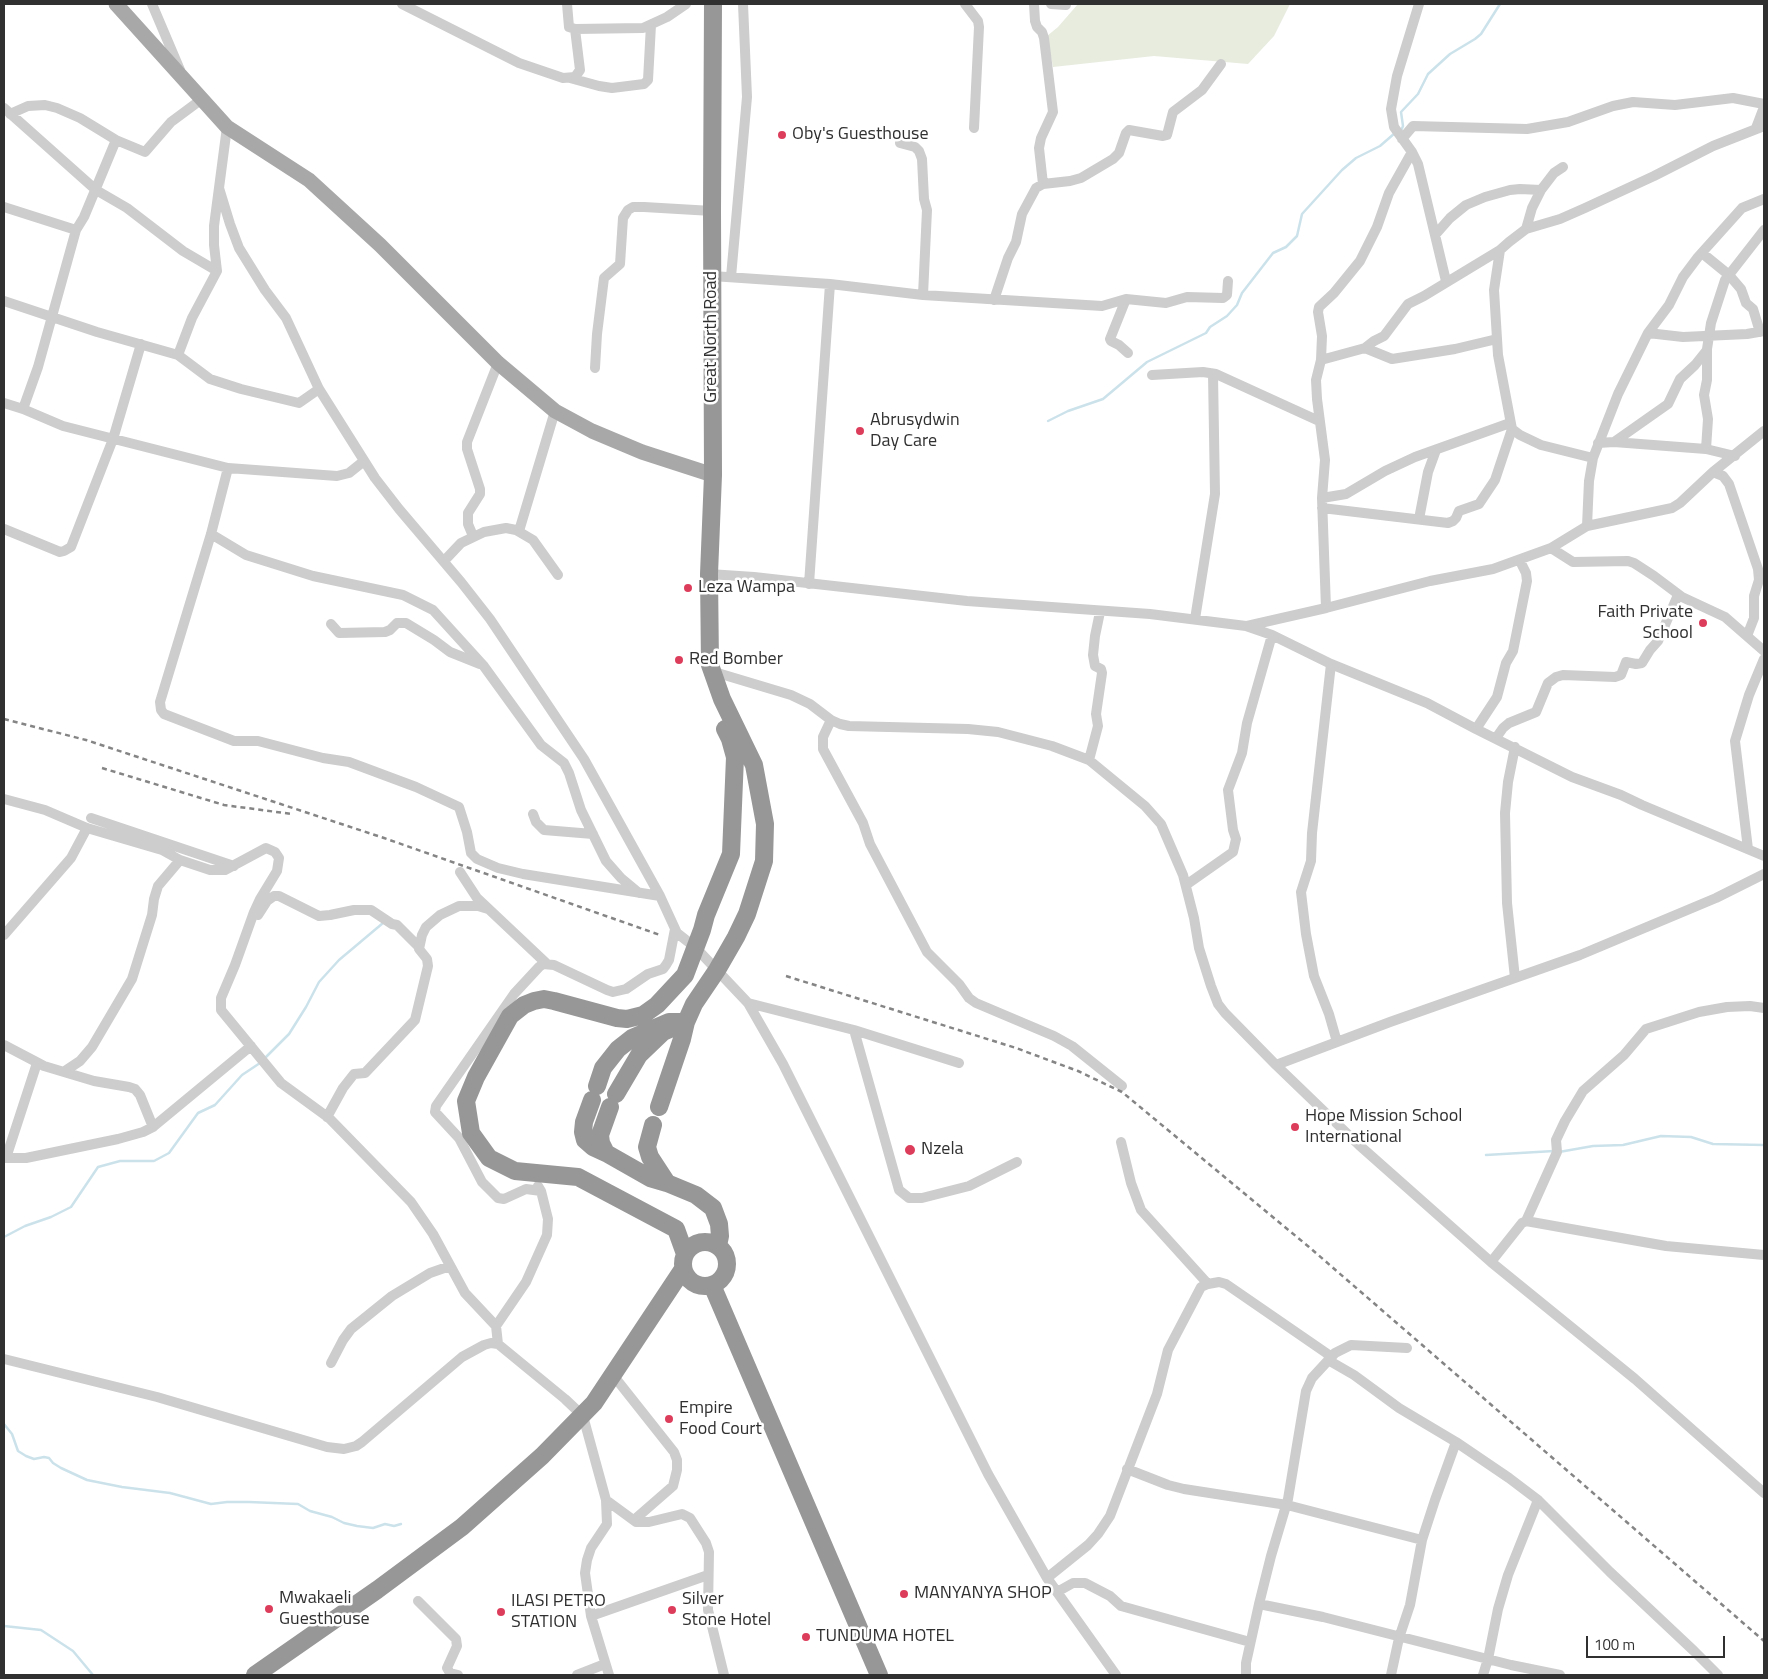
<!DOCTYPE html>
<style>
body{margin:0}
#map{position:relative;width:1768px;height:1679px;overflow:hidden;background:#fff;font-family:"Titillium Web",sans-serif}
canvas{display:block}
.frame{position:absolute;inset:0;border:5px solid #303030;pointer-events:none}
.scale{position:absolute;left:1586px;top:1636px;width:139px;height:22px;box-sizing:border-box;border:2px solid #303030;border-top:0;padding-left:6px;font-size:15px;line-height:18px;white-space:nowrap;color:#303030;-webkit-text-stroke:4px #fff;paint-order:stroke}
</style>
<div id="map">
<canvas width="1768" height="1679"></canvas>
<div class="frame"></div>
<div class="scale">100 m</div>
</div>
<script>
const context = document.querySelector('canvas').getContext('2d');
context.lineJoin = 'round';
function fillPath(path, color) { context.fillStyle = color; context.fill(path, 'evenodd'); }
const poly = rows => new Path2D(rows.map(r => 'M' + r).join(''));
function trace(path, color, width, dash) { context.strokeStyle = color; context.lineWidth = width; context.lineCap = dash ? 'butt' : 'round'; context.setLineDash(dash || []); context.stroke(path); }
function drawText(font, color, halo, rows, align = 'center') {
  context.font = font + ' "Titillium Web",sans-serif'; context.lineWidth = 5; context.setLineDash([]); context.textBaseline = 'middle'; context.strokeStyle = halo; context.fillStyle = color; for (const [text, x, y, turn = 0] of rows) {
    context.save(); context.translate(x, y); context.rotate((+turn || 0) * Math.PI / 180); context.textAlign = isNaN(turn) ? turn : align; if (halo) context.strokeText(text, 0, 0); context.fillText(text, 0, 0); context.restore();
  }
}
const green = poly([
 [1078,4,1290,4,1274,36,1248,64,1154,56,1053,67,1047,36,1058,27]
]);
const stream = poly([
 [1401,131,1403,126,1401,112,1418,94,1428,74,1450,54,1475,39,1481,34,1500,4],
 [1048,421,1068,411,1103,399,1147,362,1206,333,1210,327,1227,316,1237,305,1242,293,1273,253,1286,247,1297,236,1302,214,1342,170,1356,158,1380,146,1395,133],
 [264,1059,289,1034,306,1007,319,982,339,960,383,923],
 [1559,1152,1593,1146,1623,1145,1661,1136,1691,1137,1713,1144,1764,1145],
 [1486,1155,1554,1151],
 [4,1237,25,1226,51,1217,71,1207,98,1167,120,1161,154,1161,169,1153,198,1113,215,1105,242,1075,260,1063],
 [4,1424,12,1434,18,1451,26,1456,34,1459,44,1457,49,1458,53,1463,61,1468,87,1480,122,1487,170,1493,211,1504,227,1502,249,1502,298,1504,310,1511,332,1517,344,1523,357,1526,373,1528,385,1524,394,1526,401,1524],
 [4,1626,41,1630,73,1651,93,1675]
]);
const street = poly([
 [152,4,180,70],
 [402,4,519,63,563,78,575,77,580,70,575,29],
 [567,4,569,27,575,29,643,28,667,17,686,4],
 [965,4,978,21,979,27,974,128],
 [1034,4,1035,21,1037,27,1042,32,1044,38,1053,112,1041,138,1039,148,1043,184],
 [1051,4,1066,5],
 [1419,4,1397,76,1391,109,1394,127,1412,152,1418,164,1446,281],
 [570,78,599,86,612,88,644,84,648,80,651,25],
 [4,108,96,190,127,208,183,251,217,271],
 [10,114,28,106,45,105,57,108,80,118,116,140],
 [1756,128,1764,107],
 [1402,139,1413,126,1527,129,1568,122,1613,106,1633,102,1675,105,1733,98,1764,104],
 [900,143,915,147,919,151,922,159,924,199,927,210,923,295],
 [219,188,230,224,239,248,265,290,286,318,319,389,375,478,399,509,461,582,490,619,584,759,660,896,677,933,696,948,748,1003,783,1064,988,1474,1047,1578,1116,1675],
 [4,207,76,230],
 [1526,229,1532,208,1541,190,1554,173,1563,167],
 [1435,235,1450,218,1466,205,1485,197,1510,190,1520,189,1541,190],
 [1500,250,1494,290,1498,355,1512,429,1520,435,1541,445,1593,458],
 [1702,253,1729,275,1741,289,1746,303,1753,309,1760,332],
 [712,276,830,284,923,295,1102,306,1126,299,1166,303,1187,297,1223,298,1227,295,1228,281],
 [731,277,747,97,743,4],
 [1126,299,1110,339,1111,341,1119,345,1128,353],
 [994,300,1008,258,1016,242,1022,214,1036,188,1043,184,1070,181,1081,178,1113,159,1119,153,1126,133,1129,130,1163,136,1167,135,1173,112,1202,90,1221,64],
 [4,301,97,332,178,355,210,379,241,389,299,403,319,389],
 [1648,333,1683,337,1747,334,1764,331],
 [1365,348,1392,359,1455,349,1497,339],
 [178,355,192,318,217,271,214,245,214,226,227,127],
 [1321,360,1322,336,1318,312,1319,307,1334,293,1360,261,1377,227,1389,193,1412,152],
 [595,368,597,334,604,278,620,264,623,218,628,210,633,207,644,207,712,211],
 [1152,375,1203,372,1216,374,1319,421],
 [4,403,23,409,63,426,228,468,337,476,349,473,364,461],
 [23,409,38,367,76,230,84,217,116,140,145,152,171,122,202,99],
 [1614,442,1668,404,1680,379,1695,365,1707,350],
 [1598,443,1614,442,1706,449,1735,456],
 [1706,449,1708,419,1704,395,1707,380,1707,349,1711,323,1725,280,1764,230],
 [228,468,211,534,160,702,161,710,164,714,234,741,258,741,323,758,349,762,416,787,459,807,467,832,471,853,477,859,498,868,523,874,660,896],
 [1713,472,1723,476,1729,484,1758,569,1759,580,1754,596,1754,618,1747,636],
 [1322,498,1346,494,1385,471,1415,457,1510,423],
 [1322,508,1448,523,1453,521,1456,518,1459,511,1479,504,1495,480,1512,429],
 [1419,519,1428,472,1436,450],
 [1587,526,1589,481,1593,458,1618,394,1648,333,1669,305,1683,277,1698,257,1742,208,1764,199],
 [4,529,60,552,64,551,71,547,113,439,141,344],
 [519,531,555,411],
 [211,534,246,555,313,576,403,595,433,610,483,665,541,745,564,763,569,773,581,810,606,861,621,878,639,893],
 [473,536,468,524,468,513,480,494,480,489,467,449,467,442,498,363],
 [1551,548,1573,562,1628,561,1634,563,1654,576,1682,597,1725,617,1764,651],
 [444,561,461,543,484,532,506,528,516,530,533,540,558,575],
 [709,574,754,577,967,601,1150,614,1246,626,1272,635,1331,664,1427,703,1476,729,1572,777,1621,795,1642,805,1764,856],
 [809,584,830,284],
 [1326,608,1322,498,1325,460,1317,399,1316,380,1321,360,1365,348,1374,341,1384,336,1408,304,1424,296,1500,250,1509,242,1526,229,1560,219,1585,208,1654,176,1713,146,1764,126],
 [1195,619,1215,494,1213,374],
 [331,624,339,633,385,632,390,630,397,623,406,623,434,640,450,652,480,664],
 [1247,626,1326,608,1430,581,1493,569,1551,548,1587,526,1672,508,1680,503,1713,472,1764,431],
 [1331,664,1312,833,1311,861,1301,892,1306,934,1314,976,1329,1014,1337,1042],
 [711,671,791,695,810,704,831,720,840,724,849,726,968,729,998,732,1052,746,1089,760,1145,806,1161,824,1183,875,1194,918,1199,948,1211,986,1218,1004,1225,1013,1276,1065,1359,1145,1491,1262,1635,1379,1764,1493],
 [831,720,823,737,823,749,863,823,870,844,927,952,959,984,969,998,976,1003,1054,1036,1072,1046,1122,1086],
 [1476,729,1497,697,1506,663,1513,651,1527,581,1526,573,1520,561],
 [1496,738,1503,728,1509,723,1536,712,1548,683,1556,677,1563,675,1615,677,1621,675,1626,662,1636,664,1642,663,1650,650,1658,641,1678,595],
 [1089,760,1098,726,1096,714,1102,673,1101,669,1095,666,1093,655,1095,636,1100,612],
 [4,799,45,810,87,828,162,850,180,860,210,870,225,870,266,848,275,852,279,858,277,871,260,899,254,912,235,965,221,998,221,1010,281,1083,329,1118,411,1202,433,1234,465,1293,496,1326,498,1344],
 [533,814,536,822,544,830,593,834],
 [91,818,234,866],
 [1748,849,1735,741,1749,695,1764,659],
 [460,872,477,898,547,964],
 [1186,885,1233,852,1236,839,1233,830,1228,790,1242,753,1247,723,1272,635],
 [258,915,267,901,274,896,279,896,319,916,330,915,354,910,371,910,392,924,397,925,419,947],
 [4,935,71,858,87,828],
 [1515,978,1507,903,1505,813,1508,782,1515,747],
 [748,1003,854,1030,959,1063],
 [854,1030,899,1190,909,1198,922,1198,969,1186,1017,1162],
 [4,1045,44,1066,94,1081,129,1087,135,1089,140,1095,153,1127],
 [1276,1065,1390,1022,1580,955,1716,898,1764,874],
 [65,1071,80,1061,92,1047,132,979,152,915,154,899,158,886,180,860],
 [327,1117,343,1088,354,1074,365,1073,415,1020,428,966,427,959,419,949,422,935,426,927,440,915,459,906,478,906,488,909],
 [1121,1142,1131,1183,1141,1210,1208,1284],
 [4,1158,26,1158,118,1139,143,1132,153,1127,251,1046],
 [6,1158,37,1063],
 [541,1191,526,1189,504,1199,498,1198,482,1182,459,1138,435,1112,436,1106,514,994,539,967,543,964,554,965,607,990,613,992,626,989,648,974,663,969,666,965,669,960,675,929],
 [1526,1221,1557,1152,1556,1140,1565,1121,1583,1091,1624,1055,1646,1029,1699,1012,1727,1007,1750,1006,1764,1008],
 [1491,1262,1522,1223,1526,1221,1666,1246,1764,1255],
 [496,1326,526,1282,547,1235,548,1219,541,1191,538,1186],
 [4,1359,157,1397,327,1447,344,1449,356,1446,362,1442,462,1357,484,1345,491,1343,498,1344,565,1399,583,1416,606,1500,607,1524,591,1548,587,1560,585,1573,591,1616,609,1675],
 [1328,1360,1354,1375,1399,1408,1456,1442,1509,1478,1538,1500,1610,1572,1694,1651,1718,1675],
 [331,1363,343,1340,351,1329,392,1296,430,1273,450,1266],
 [613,1375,674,1452,677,1460,677,1470,673,1486,634,1520],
 [1127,1469,1168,1485,1184,1489,1287,1505,1422,1540],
 [606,1500,636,1522,649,1522,682,1514,690,1518,706,1543,709,1552,708,1610,724,1675],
 [1047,1578,1088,1545,1098,1534,1110,1516,1157,1394,1168,1350,1201,1287,1208,1284,1219,1282,1226,1284,1332,1357],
 [1057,1592,1073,1583,1085,1583,1110,1596,1121,1606,1250,1642],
 [418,1601,456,1639,457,1646,447,1668,450,1673,458,1675],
 [1259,1604,1323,1617,1511,1665,1560,1675],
 [591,1616,708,1575],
 [577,1675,605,1664],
 [1246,1675,1246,1663,1259,1604,1271,1556,1288,1499,1306,1391,1312,1378,1335,1353,1351,1345,1407,1348],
 [1391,1675,1399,1638,1410,1605,1422,1540,1435,1500,1456,1442],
 [1483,1675,1488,1659,1498,1609,1508,1575,1538,1500]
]);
const primary = poly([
 [116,4,227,127,309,180,380,245,498,363,555,411,592,431,642,452,713,475]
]);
const highway = poly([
 [597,1086,603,1068,618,1049,632,1038,669,1022,686,1022,682,1039,659,1107],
 [616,1094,639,1055,663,1032,686,1022,694,1004,717,970,736,937,747,914,764,861,765,824,754,765,722,699,710,665,709,574,713,475,712,211,713,4],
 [592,1100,584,1122,583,1132,585,1140,593,1147,606,1153],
 [610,1107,600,1135,601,1143,606,1153,650,1178,667,1183,696,1195,713,1208,719,1224,720,1236,718,1246],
 [653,1125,647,1147,650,1157,667,1183],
 '683 1264a22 22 0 1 1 44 0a22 22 0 1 1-44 0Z',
 [685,1254,676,1229,578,1177,515,1171,489,1158,471,1133,466,1101,476,1077,510,1016,524,1005,534,1001,544,999,554,1001,617,1018,627,1019,643,1015,657,1005,685,975,702,930,706,915,731,854,735,757,730,739,725,729],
 [712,1285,879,1675],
 [255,1675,377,1590,462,1527,542,1456,594,1403,683,1269]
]);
const rail = poly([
 [4,719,86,740,384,838,660,935],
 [102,768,224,805,292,814],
 [786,976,1016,1048,1078,1071,1122,1092,1309,1247,1764,1641]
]);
const markers = [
 [782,135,5,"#dc3d5b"],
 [860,431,5,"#dc3d5b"],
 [688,588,5,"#dc3d5b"],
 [1703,623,5,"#dc3d5b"],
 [679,660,5,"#dc3d5b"],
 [1295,1127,5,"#dc3d5b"],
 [910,1150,6,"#dc3d5b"],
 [669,1419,5,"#dc3d5b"],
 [904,1594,5,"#dc3d5b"],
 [269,1609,5,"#dc3d5b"],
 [672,1610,5,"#dc3d5b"],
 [501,1612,5,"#dc3d5b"],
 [806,1637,5,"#dc3d5b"]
];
const poiNames = [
 ["Oby's Guesthouse",792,135],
 ["Abrusydwin",870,421],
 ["Day Care",870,442],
 ["Leza Wampa",698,588],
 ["Faith Private",1693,613,"right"],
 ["School",1693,634,"right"],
 ["Red Bomber",689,660],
 ["Hope Mission School",1305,1117],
 ["International",1305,1138],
 ["Nzela",921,1150],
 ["Empire",679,1409],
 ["Food Court",679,1430],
 ["MANYANYA SHOP",914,1594],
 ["Mwakaeli",279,1599],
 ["Guesthouse",279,1620],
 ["Silver",682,1600],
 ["Stone Hotel",682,1621],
 ["ILASI PETRO",511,1602],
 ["STATION",511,1623],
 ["TUNDUMA HOTEL",816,1637]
];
const streetNames = [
 ["Great North Road",712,337,-90]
];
fillPath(green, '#e7ecdf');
trace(stream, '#cce2eb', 2.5);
trace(street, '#cdcdcd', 10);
trace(primary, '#a8a8a8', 15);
trace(highway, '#979797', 18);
trace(rail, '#858585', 2.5, [5, 4]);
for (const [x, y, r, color] of markers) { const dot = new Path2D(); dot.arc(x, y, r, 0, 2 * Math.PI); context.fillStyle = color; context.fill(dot); trace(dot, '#fff', 2); }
drawText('18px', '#303030', '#fff', poiNames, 'left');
drawText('18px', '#303030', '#fff', streetNames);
</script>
